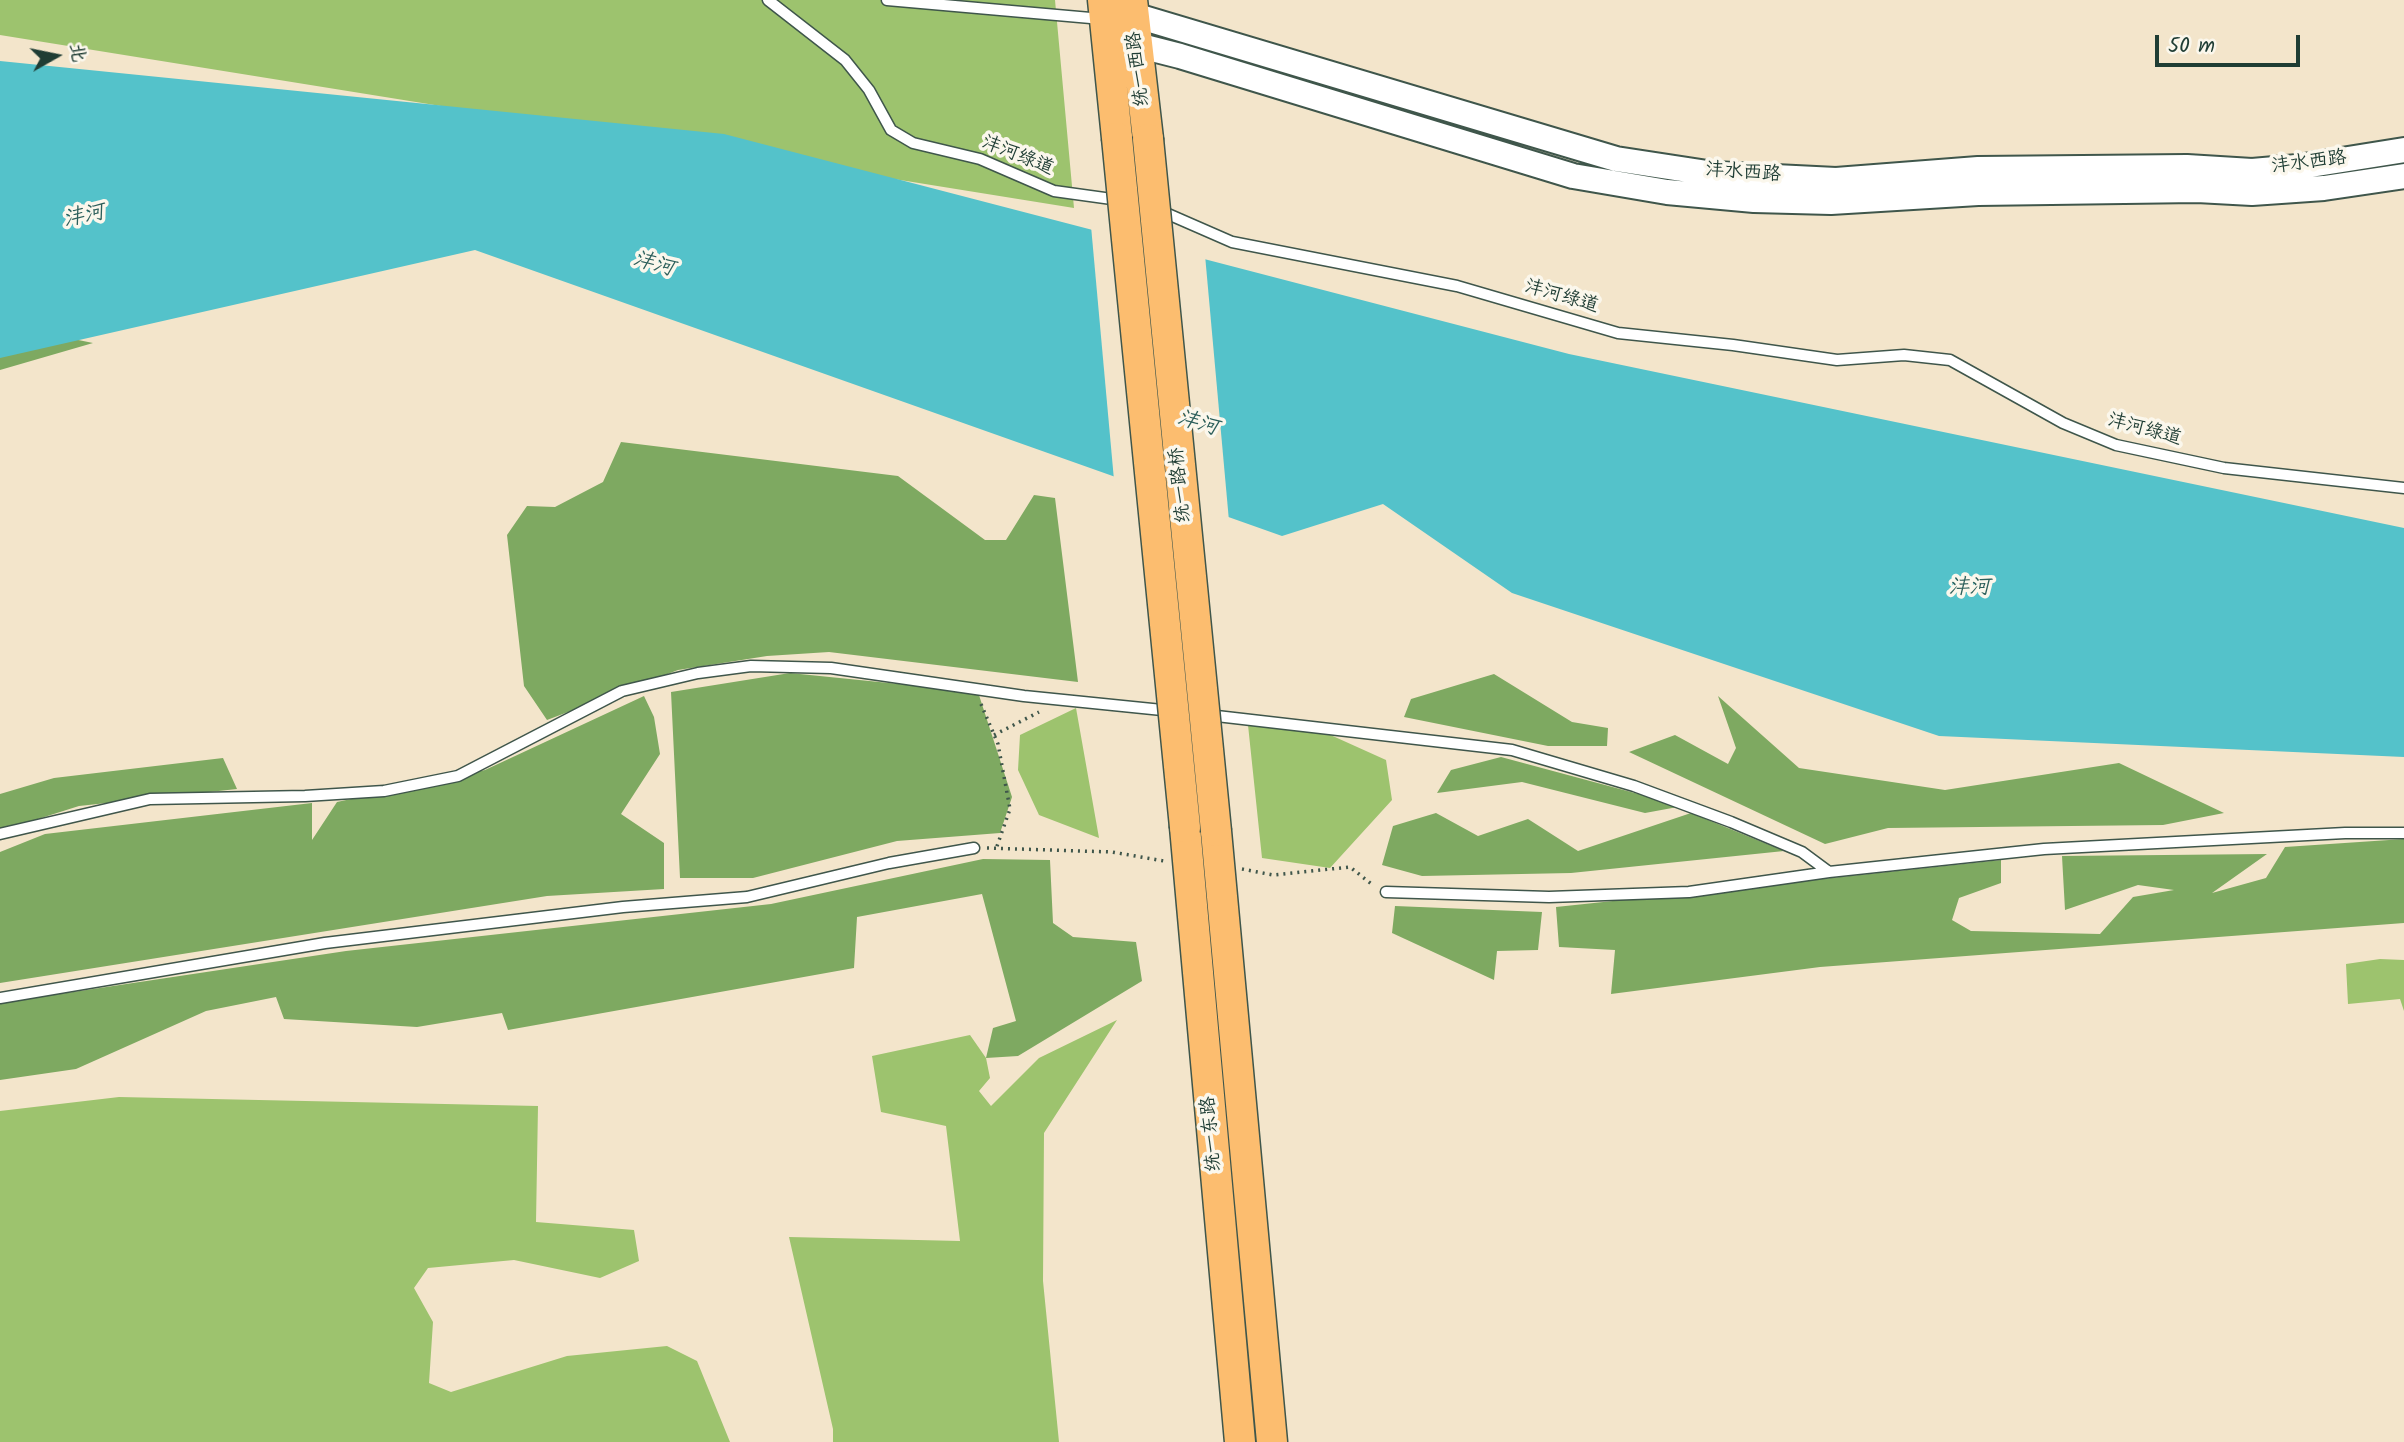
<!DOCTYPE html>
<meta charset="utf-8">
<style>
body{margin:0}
#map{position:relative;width:2404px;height:1442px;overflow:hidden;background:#f3e5cb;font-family:Kalam,"LXGW WenKai TC",sans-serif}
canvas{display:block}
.north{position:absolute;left:21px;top:21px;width:70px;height:70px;-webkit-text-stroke:5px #fbf7ec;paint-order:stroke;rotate:81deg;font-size:19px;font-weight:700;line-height:28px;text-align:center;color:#1f3d34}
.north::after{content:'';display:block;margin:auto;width:24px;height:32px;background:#1f3d34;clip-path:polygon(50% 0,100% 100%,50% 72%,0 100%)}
.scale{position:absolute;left:2155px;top:35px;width:145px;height:32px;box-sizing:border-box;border:4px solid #1f3d34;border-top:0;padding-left:9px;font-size:21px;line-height:24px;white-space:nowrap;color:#1f3d34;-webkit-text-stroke:5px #fbf7ec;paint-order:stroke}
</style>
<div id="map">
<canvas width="2404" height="1442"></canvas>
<div class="north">北</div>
<div class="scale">50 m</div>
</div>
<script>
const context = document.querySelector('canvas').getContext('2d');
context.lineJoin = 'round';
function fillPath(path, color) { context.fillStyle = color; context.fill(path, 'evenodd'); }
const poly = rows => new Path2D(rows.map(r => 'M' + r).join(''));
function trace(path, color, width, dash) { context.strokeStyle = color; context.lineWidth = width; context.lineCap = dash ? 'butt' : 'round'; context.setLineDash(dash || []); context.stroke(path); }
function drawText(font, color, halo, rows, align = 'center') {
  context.font = font + ' Kalam,"LXGW WenKai TC",sans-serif'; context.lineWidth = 7; context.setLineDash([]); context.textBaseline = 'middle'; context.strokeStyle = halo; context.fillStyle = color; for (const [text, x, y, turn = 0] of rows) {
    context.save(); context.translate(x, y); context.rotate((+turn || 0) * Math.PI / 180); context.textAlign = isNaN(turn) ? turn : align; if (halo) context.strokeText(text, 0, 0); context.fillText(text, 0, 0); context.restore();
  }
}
const green = poly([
 [0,0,1055,0,1074,208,0,35],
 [1076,708,1099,838,1039,815,1018,770,1020,735],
 [1248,725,1315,728,1386,760,1392,800,1330,868,1262,858],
 [2380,959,2404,960,2404,1011,2400,999,2348,1004,2346,964],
 [1117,1020,1044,1133,1043,1281,1059,1442,833,1442,833,1429,789,1237,960,1241,946,1126,881,1112,872,1056,970,1035,986,1058,990,1078,979,1091,991,1106,1039,1058],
 [119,1097,538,1106,536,1222,634,1230,639,1261,600,1278,514,1260,428,1268,414,1288,433,1322,429,1383,451,1392,567,1356,667,1346,697,1361,730,1442,0,1442,0,1111]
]);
const forest = poly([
 [0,324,93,343,0,370],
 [621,442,898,476,985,540,1006,540,1034,495,1055,498,1078,682,829,652,767,656,678,670,547,720,524,686,507,535,527,506,555,507,603,482],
 [790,673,978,692,1012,797,1000,833,897,841,753,878,680,878,671,692],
 [1494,674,1572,722,1608,728,1607,746,1548,746,1404,717,1411,699],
 [644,696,654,717,660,754,621,814,664,843,664,889,547,896,0,983,0,852,45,834,312,803,312,840,337,802,485,770],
 [1718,696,1799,768,1945,790,2119,763,2224,813,2163,825,1888,828,1825,844,1629,752,1675,735,1728,764,1736,748],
 [1501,757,1683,806,1645,813,1522,782,1437,793,1451,770],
 [223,758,237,789,79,806,0,831,0,794,54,778],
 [1436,813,1478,836,1528,819,1578,851,1691,813,1784,851,1571,873,1422,876,1382,865,1393,826],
 [2404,839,2404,923,1820,967,1611,994,1615,950,1559,947,1556,907,2001,860,2001,883,1959,898,1952,920,1971,931,2100,934,2133,897,2174,890,2138,885,2065,910,2062,856,2267,854,2212,893,2266,878,2285,847],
 [983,859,1050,860,1053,923,1073,937,1136,942,1142,981,1018,1056,986,1058,993,1028,1016,1021,982,894,857,917,854,968,508,1030,502,1013,417,1027,284,1019,276,997,206,1011,76,1069,0,1080,0,1003,346,951,771,904],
 [1395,906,1542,912,1538,950,1497,951,1494,980,1392,933]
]);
const water = poly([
 [0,61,724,134,1569,354,2404,528,2404,757,1939,736,1512,593,1383,504,1282,536,475,250,0,358]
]);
const pier = poly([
 [1091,226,1205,255,1229,521,1114,480]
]);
const path = poly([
 [981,704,998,744,1010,809,996,849],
 [994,735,1039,712],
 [987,848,1112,852,1164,861],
 [1242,869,1273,875,1350,867,1374,886]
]);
const service = poly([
 [768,0,845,60,869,90,891,130,913,143,980,159,1054,191,1119,200],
 [887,0,1102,19],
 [1161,211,1232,242,1457,286,1618,333,1733,345,1837,360,1904,355,1950,360,2063,423,2116,445,2224,468,2404,488],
 [1208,715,1512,750,1634,786,1731,822,1802,852,1829,872,2044,849,2345,833,2404,833],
 [0,834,150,799,305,796,384,791,458,776,622,691,698,673,751,666,831,668,1024,696,1172,711],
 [1386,892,1549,897,1689,892,1829,872],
 [0,998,325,943,623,907,747,897,889,863,974,848]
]);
const tertiary = poly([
 [1117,10,1616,159,1714,174,1836,180,1978,169,2187,167,2252,171,2298,167,2404,150],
 [1121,41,1180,56,1573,176,1667,192,1754,200,1831,202,1978,193,2197,190,2252,193,2324,188,2404,176]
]);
const primary = poly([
 [1103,0,1117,138],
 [1132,0,1148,139],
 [1185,827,1240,1442],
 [1216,831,1272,1442]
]);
const primaryBridge = poly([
 [1117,138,1185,827],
 [1148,139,1216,831]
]);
const streetNames = [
 ["统一西路",1140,69,-97],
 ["沣河绿道",1017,157,22],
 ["沣水西路",2309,164,-7],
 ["沣水西路",1743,174,4],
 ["沣河绿道",1561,298,16],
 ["沣河绿道",2144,431,15],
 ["统一路桥",1182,485,-96],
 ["统一东路",1213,1134,-95]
];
const waterNames = [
 ["沣河",84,218,-12],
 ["沣河",653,266,16],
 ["沣河",1197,425,17],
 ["沣河",1969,589]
];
fillPath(green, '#9dc36e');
fillPath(forest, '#7ea961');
fillPath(water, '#54c2ca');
fillPath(pier, '#f3e5cb');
trace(service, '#3f564b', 13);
trace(tertiary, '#3f564b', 28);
trace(primary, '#3f564b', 33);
trace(path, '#3f564b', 3.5, [2, 5]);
trace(service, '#fff', 10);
trace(tertiary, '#fff', 24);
trace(primary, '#fcbd6f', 30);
trace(primaryBridge, '#3f564b', 33, []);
trace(primaryBridge, '#fcbd6f', 30);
drawText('19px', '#1f3d34', '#fbf7ec', streetNames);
drawText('italic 21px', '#2c5e5a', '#fbf7ec', waterNames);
</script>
